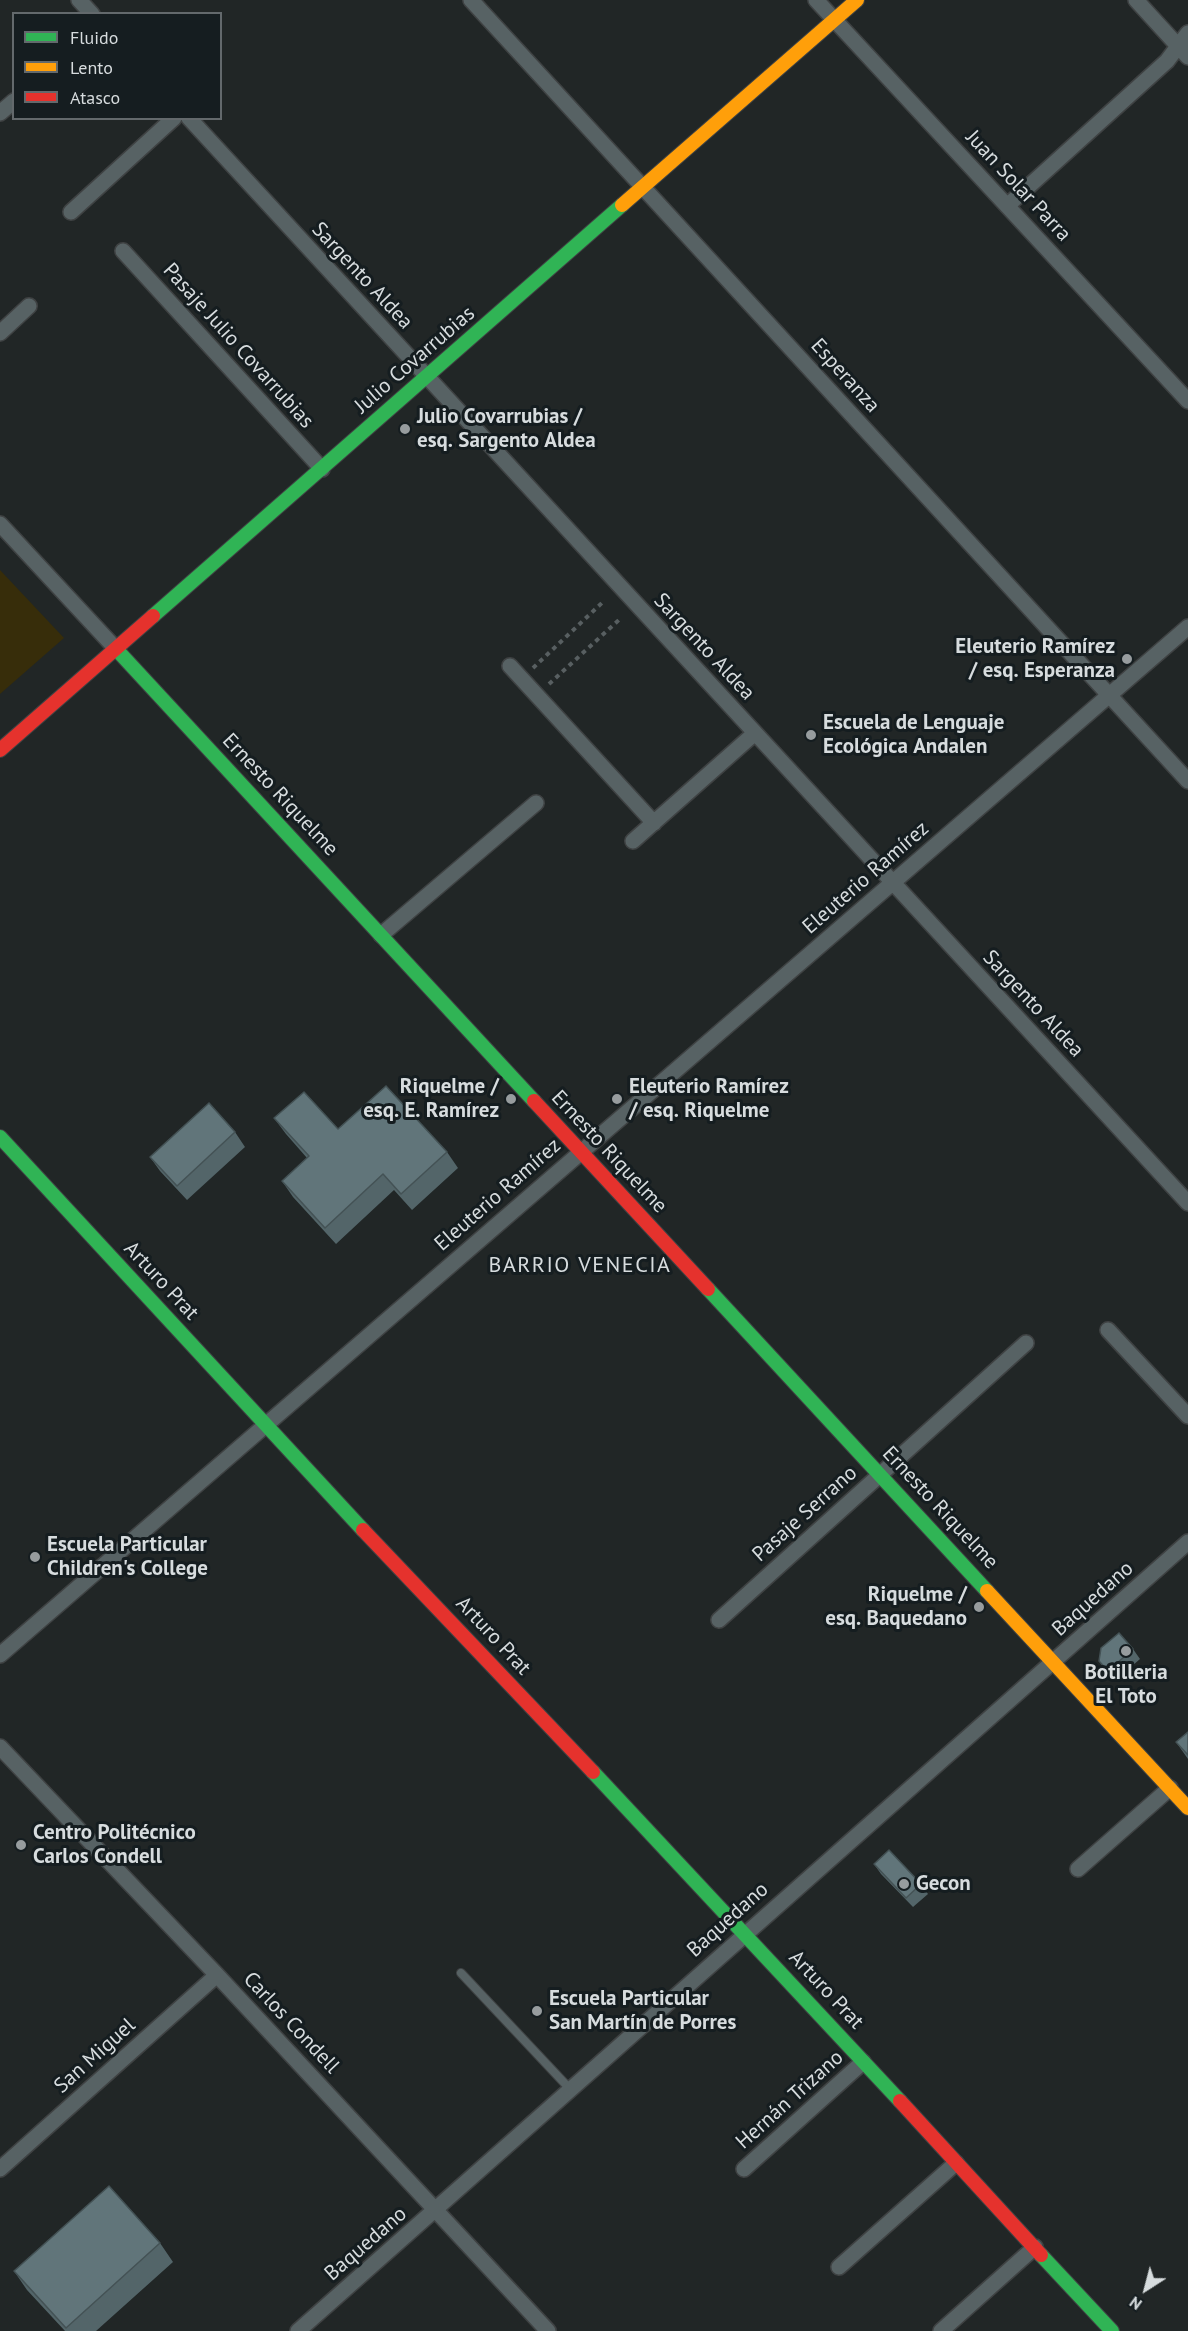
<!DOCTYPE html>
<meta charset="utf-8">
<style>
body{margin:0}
#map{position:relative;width:1188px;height:2331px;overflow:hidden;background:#212626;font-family:"PT Sans",sans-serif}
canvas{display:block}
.legend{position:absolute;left:12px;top:12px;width:210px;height:108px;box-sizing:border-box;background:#151d20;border:2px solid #63696c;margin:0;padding:8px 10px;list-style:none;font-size:18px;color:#d7dcde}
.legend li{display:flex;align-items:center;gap:12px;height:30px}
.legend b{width:30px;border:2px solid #63696c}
.north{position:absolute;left:1116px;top:2259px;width:60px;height:60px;-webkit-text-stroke:4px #151d20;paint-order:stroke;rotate:216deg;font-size:16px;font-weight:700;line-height:24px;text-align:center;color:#d7dcde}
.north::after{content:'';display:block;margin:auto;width:21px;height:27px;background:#d7dcde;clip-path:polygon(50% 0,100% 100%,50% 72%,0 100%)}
</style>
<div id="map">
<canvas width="1188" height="2331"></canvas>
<ul class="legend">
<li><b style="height:8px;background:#30b455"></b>Fluido</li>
<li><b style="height:8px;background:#ff9f0a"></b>Lento</li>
<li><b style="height:8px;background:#e5322d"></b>Atasco</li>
</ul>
<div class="north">N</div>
</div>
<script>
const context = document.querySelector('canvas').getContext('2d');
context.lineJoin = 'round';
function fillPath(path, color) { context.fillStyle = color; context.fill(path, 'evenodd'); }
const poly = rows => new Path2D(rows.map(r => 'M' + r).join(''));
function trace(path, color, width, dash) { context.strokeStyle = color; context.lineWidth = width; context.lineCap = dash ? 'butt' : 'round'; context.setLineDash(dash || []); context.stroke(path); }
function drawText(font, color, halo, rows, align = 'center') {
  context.font = font + ' "PT Sans",sans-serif'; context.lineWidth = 6; context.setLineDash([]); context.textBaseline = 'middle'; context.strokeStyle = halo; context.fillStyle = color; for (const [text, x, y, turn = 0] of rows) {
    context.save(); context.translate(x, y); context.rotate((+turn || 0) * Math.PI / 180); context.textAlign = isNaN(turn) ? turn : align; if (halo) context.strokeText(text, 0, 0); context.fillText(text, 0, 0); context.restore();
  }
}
const green = poly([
 [0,570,64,638,0,694]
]);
const path = poly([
 [533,668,605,600],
 [549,684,621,618]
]);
const lane = poly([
 [461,1973,570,2089]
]);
const street = poly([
 [79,0,92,14],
 [471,0,1188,781],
 [816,0,1188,401],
 [1136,0,1188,57],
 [0,113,14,101],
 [189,118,1188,1203],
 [1007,206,1167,61,1188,33],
 [71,212,174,118],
 [123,251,322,469],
 [0,333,29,306],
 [0,524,117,650],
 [510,666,654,823],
 [633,841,755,733],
 [381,935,536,803],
 [1108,1330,1188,1416],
 [719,1620,1026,1343],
 [0,1655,1188,627],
 [0,1747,217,1975,548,2331],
 [1078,1869,1170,1788],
 [0,2169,217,1975],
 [744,2169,863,2062],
 [839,2267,956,2163],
 [298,2331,1188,1542],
 [941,2331,1035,2247]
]);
const fast = poly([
 [153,616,622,205],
 [117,650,534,1101],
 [0,1137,363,1530],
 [708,1289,987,1591],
 [593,1772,900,2101],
 [1041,2255,1112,2331]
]);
const slow = poly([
 [622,205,857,0],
 [987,1591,1188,1808]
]);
const jam = poly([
 [0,750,153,616],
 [534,1101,708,1289],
 [363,1530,593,1772],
 [900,2101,1041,2255]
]);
const wall = poly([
 [274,1118,338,1129,447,1152,458,1168,412,1210,394,1190,336,1244,293,1197,282,1181,307,1158,286,1134],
 [235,1132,245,1147,187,1200,160,1171,150,1157],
 [1133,1649,1140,1659,1115,1681,1099,1661],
 [1188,1732,1188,1759,1176,1742],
 [874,1864,921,1884,928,1894,913,1907,881,1874],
 [160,2243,173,2262,96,2331,65,2331,27,2290,14,2271]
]);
const building = poly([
 [386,1086,447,1152,401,1194,383,1174,325,1228,282,1181,309,1156,274,1118,304,1092,338,1129,386,1086],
 [209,1103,235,1132,177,1186,150,1157,209,1103],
 [1119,1633,1133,1649,1108,1671,1099,1661,1101,1648,1119,1633],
 [1188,1732,1188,1755,1176,1742,1188,1732],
 [889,1850,921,1884,906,1898,874,1864,889,1850],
 [109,2186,160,2243,66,2328,14,2271,109,2186]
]);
const markers = [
 [405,429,6,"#979c9e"],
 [1127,659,6,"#979c9e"],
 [811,735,6,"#979c9e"],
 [511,1099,6,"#979c9e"],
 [617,1099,6,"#979c9e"],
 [35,1557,6,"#979c9e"],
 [979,1607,6,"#979c9e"],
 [1126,1651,6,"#979c9e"],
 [21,1845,6,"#979c9e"],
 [904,1884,6,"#979c9e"],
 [537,2011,6,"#979c9e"]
];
const streetNames = [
 ["Juan Solar Parra",1018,186,47],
 ["Sargento Aldea",362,276,47],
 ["Pasaje Julio Covarrubias",238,346,48],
 ["Julio Covarrubias",415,360,-41],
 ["Esperanza",845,376,48],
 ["Sargento Aldea",704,647,47],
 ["Ernesto Riquelme",280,795,47],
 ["Eleuterio Ramírez",866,878,-41],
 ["Sargento Aldea",1033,1004,47],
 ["Ernesto Riquelme",609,1152,47],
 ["Eleuterio Ramírez",498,1195,-41],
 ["Arturo Prat",161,1281,47],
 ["Ernesto Riquelme",940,1508,47],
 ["Pasaje Serrano",805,1514,-42],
 ["Baquedano",1093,1599,-42],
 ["Arturo Prat",493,1636,47],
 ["Baquedano",728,1920,-42],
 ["Arturo Prat",826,1990,47],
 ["Carlos Condell",291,2023,47],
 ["San Miguel",95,2056,-42],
 ["Hernán Trizano",790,2100,-42],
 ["Baquedano",366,2244,-41]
];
const poiNames = [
 ["Julio Covarrubias /",417,417],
 ["esq. Sargento Aldea",417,441],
 ["Eleuterio Ramírez",1115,647,"right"],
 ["/ esq. Esperanza",1115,671,"right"],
 ["Escuela de Lenguaje",823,723],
 ["Ecológica Andalen",823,747],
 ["Riquelme /",499,1087,"right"],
 ["esq. E. Ramírez",499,1111,"right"],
 ["Eleuterio Ramírez",629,1087],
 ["/ esq. Riquelme",629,1111],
 ["Escuela Particular",47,1545],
 ["Children's College",47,1569],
 ["Riquelme /",967,1595,"right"],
 ["esq. Baquedano",967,1619,"right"],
 ["Botilleria",1126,1673,"center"],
 ["El Toto",1126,1697,"center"],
 ["Centro Politécnico",33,1833],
 ["Carlos Condell",33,1857],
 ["Gecon",916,1884],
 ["Escuela Particular",549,1999],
 ["San Martín de Porres",549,2023]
];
const neighbourhoodNames = [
 ["BARRIO VENECIA",580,1266]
];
fillPath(green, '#372d0a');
trace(lane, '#3f4243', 10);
trace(street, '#3f4243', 18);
trace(fast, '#3f4243', 16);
trace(slow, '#3f4243', 16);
trace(jam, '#3f4243', 16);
trace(path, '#585f61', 4, [4.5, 4.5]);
trace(lane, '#576264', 8);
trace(street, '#576264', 15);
trace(fast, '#30b455', 14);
trace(slow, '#ff9f0a', 14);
trace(jam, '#e5322d', 14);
fillPath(wall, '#536569');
fillPath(building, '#61757a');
trace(building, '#445255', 1.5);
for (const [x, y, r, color] of markers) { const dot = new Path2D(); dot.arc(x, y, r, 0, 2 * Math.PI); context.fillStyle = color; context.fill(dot); trace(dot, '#151d20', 2); }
drawText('21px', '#d7dcde', '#151d20', streetNames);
drawText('bold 21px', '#d7dcde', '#151d20', poiNames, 'left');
context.letterSpacing = '1.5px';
drawText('22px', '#d7dcde', '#151d20', neighbourhoodNames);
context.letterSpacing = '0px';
</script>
